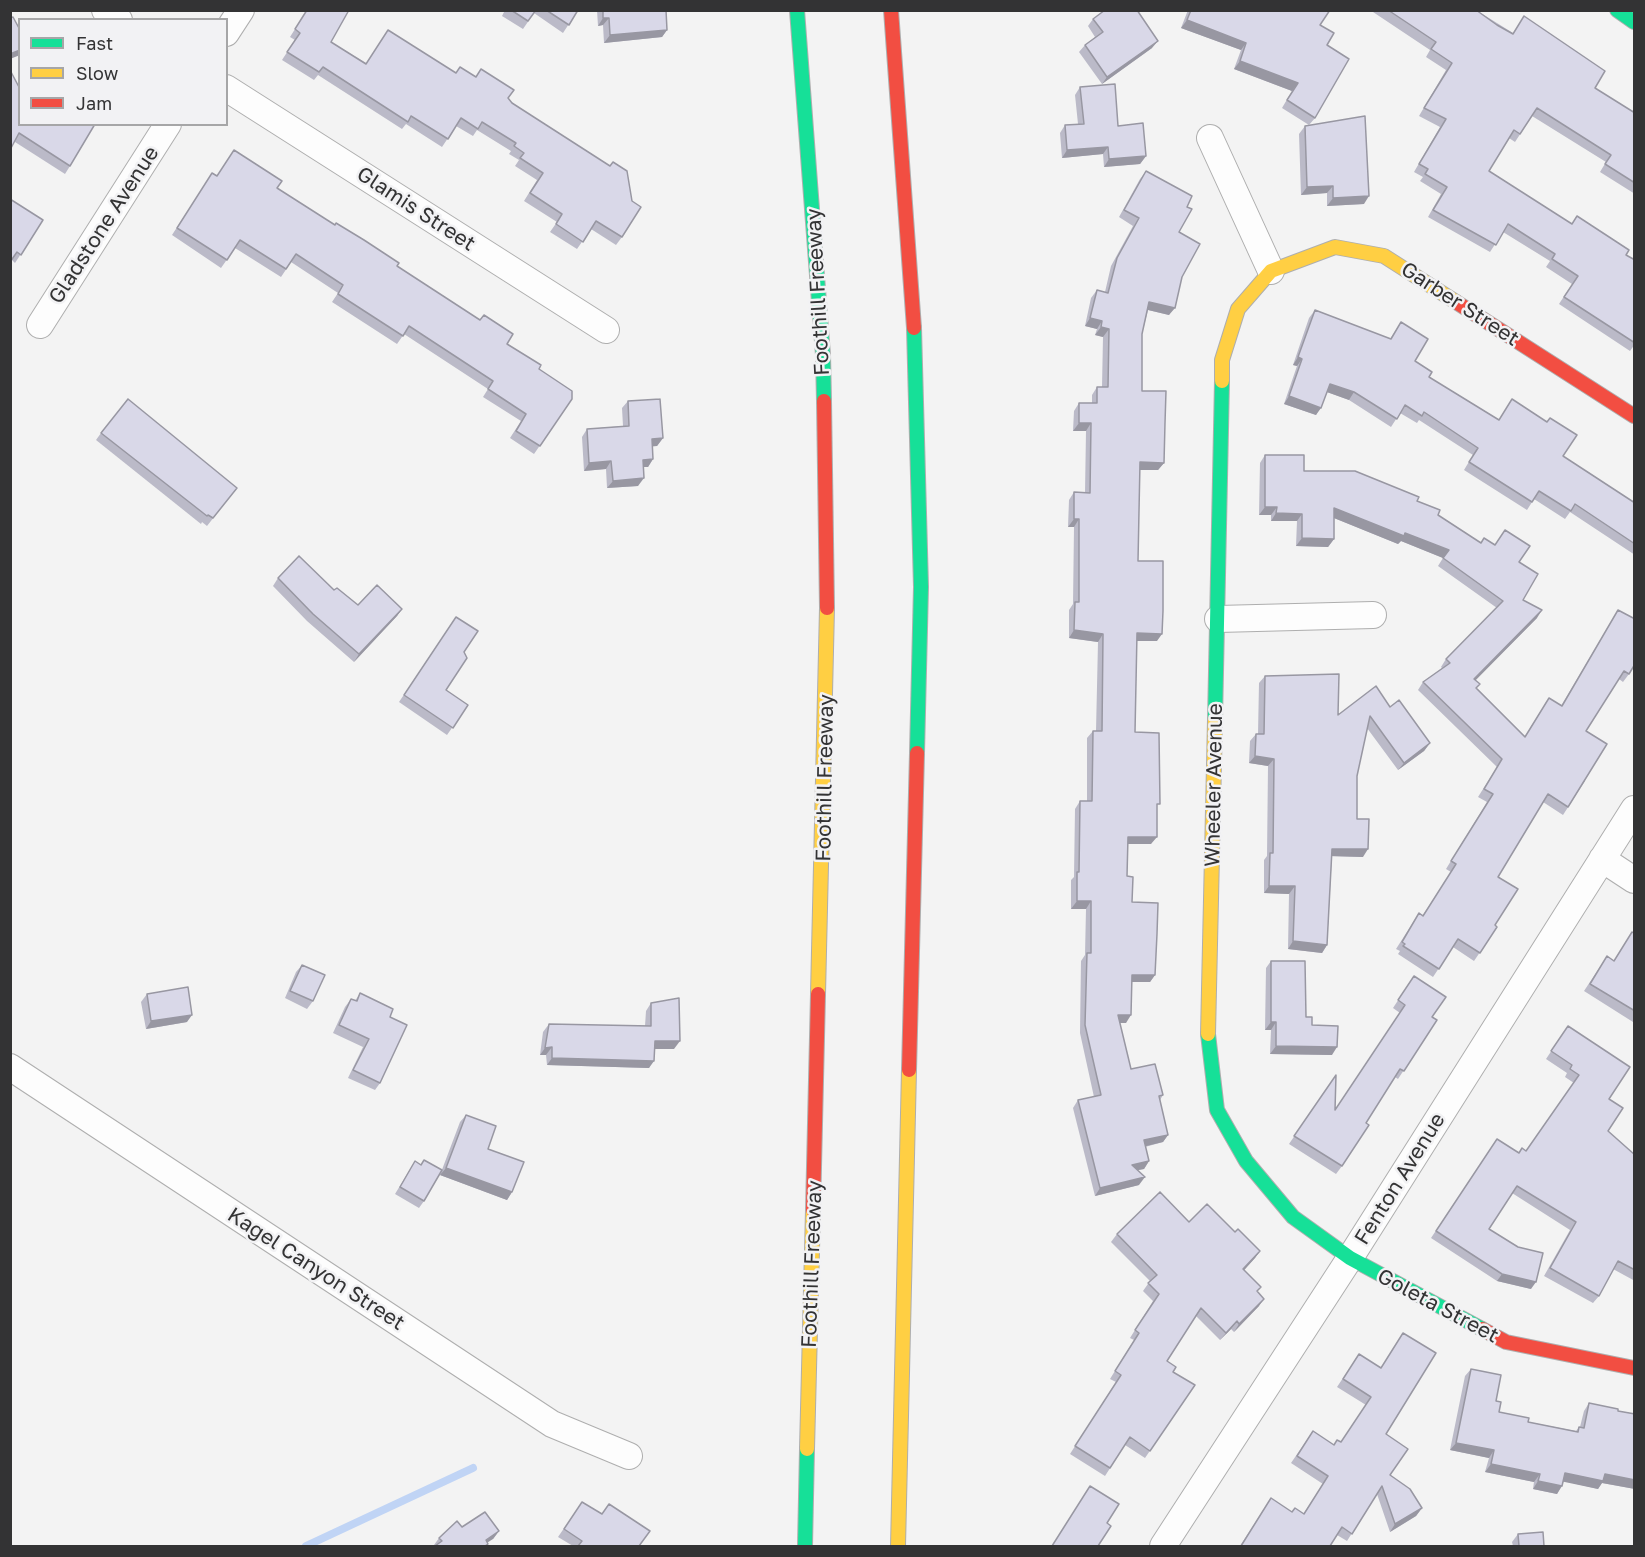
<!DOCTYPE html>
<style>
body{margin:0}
#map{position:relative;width:1645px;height:1557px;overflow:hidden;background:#f3f3f3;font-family:"Golos Text",sans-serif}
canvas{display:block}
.frame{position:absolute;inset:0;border:12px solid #333334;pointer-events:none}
.legend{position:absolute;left:18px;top:18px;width:210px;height:108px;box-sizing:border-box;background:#f2f2f4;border:2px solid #a6a6a7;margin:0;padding:8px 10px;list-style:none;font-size:18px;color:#333334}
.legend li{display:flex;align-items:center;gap:12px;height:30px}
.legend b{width:30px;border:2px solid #a6a6a7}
</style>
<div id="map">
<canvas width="1645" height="1557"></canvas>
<div class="frame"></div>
<ul class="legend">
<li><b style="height:8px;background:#16e098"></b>Fast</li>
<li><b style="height:8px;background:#ffcf43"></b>Slow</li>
<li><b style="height:8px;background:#f24e42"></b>Jam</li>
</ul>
</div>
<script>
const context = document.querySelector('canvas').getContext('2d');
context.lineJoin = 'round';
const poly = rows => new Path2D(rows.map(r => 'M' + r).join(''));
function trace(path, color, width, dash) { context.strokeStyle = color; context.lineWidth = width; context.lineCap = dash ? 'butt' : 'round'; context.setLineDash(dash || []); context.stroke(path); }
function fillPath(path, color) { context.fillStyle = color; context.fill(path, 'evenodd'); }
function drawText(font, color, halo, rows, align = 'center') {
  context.font = font + ' "Golos Text",sans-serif'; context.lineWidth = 5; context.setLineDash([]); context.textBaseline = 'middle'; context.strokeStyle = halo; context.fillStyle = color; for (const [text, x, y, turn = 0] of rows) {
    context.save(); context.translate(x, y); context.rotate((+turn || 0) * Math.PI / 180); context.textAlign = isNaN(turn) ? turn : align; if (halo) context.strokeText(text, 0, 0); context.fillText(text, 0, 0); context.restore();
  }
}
const stream = poly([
 [306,1546,473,1468]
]);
const street = poly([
 [105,10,119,20],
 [226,33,241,10],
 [226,88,606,330],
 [1210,138,1271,271],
 [40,325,168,124],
 [1218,619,1373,615],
 [1602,859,1634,880],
 [10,1067,552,1424,629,1456],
 [1163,1546,1350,1258,1634,809]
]);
const fast = poly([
 [797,10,823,355,824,401],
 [1617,10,1634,22],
 [914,328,921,587,917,753],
 [1215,720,1222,381],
 [1208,1034,1217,1110,1246,1161,1293,1217,1350,1258,1482,1329],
 [805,1546,807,1449]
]);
const slow = poly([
 [1222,381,1222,360,1238,309,1271,271,1335,247,1384,256,1456,302],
 [818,994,827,608],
 [1208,1034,1215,720],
 [807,1449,813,1210],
 [898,1546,909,1070]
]);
const jam = poly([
 [891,10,914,328],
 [1456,302,1634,416],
 [824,401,827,608],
 [909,1070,917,753],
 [813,1210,818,994],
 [1482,1329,1506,1342,1634,1368]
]);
const wall = poly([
 [307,10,331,42,366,63,456,73,508,98,622,237,616,245,591,229,577,249,550,232,557,222,524,201,537,180,515,166,519,160,509,154,511,151,477,130,473,136,456,126,442,147,406,124,402,129,318,75,314,80,282,60,295,40,290,37],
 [505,10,578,10,563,33,534,13,523,29,502,16],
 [597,10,666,10,667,30,662,37,604,43,603,25,598,26],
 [1188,10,1330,10,1320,25,1327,45,1315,118,1309,125,1282,108,1292,91,1234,69,1241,50,1181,28],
 [1370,10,1476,10,1513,33,1524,16,1595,88,1635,113,1635,194,1600,172,1606,162,1532,116,1515,142,1509,138,1489,171,1572,224,1577,216,1626,255,1635,260,1635,344,1630,351,1559,304,1572,284,1546,267,1550,261,1503,232,1490,252,1428,217,1441,194,1420,181,1423,177,1414,172,1440,127,1419,116,1446,70,1426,57,1430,50],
 [1093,19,1152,48,1102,84,1079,52,1085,45,1095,37,1088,26],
 [1080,87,1118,126,1146,156,1140,164,1104,167,1103,154,1062,158,1060,133,1065,125,1078,124,1075,95],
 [20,124,70,166,65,174,15,142],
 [1305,126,1364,204,1327,206,1327,193,1301,195,1299,134],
 [1146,171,1187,207,1179,232,1182,277,1169,315,1148,310,1142,334,1142,391,1164,463,1158,470,1139,470,1138,561,1157,641,1137,641,1135,732,1157,808,1151,844,1128,844,1127,876,1132,902,1155,975,1150,982,1132,982,1126,1023,1120,1023,1131,1069,1163,1095,1160,1100,1168,1135,1163,1142,1145,1147,1149,1161,1144,1169,1138,1170,1139,1185,1095,1196,1073,1108,1078,1100,1094,1097,1080,1033,1081,961,1085,955,1086,909,1071,909,1071,880,1074,877,1075,809,1080,801,1087,801,1087,738,1093,731,1096,731,1098,642,1069,638,1069,610,1073,604,1074,527,1068,527,1069,500,1074,492,1085,493,1086,431,1073,431,1074,411,1079,403,1092,403,1092,395,1097,387,1102,387,1103,337,1095,335,1097,329,1085,326,1091,298,1097,290,1105,292,1111,266,1133,226,1119,217,1140,179],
 [217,176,277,188,397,266,507,344,539,369,572,399,534,454,510,438,521,421,483,397,488,389,404,334,397,344,332,302,338,293,291,262,281,277,235,248,221,268,172,235,207,181],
 [10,199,43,220,15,263,12,260],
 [1315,310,1390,339,1401,322,1415,361,1429,377,1498,419,1563,456,1635,503,1635,555,1570,512,1565,519,1534,499,1527,510,1464,470,1473,455,1419,420,1417,423,1400,413,1391,427,1349,400,1327,392,1316,415,1284,404,1297,366,1293,365,1309,318],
 [628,401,663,438,657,446,653,446,653,459,648,467,643,467,638,486,607,488,606,469,584,471,582,437,587,429,623,426,622,408],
 [101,433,237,488,207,526,202,522,201,524,96,440],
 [1265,455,1304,471,1417,501,1481,543,1519,562,1523,600,1537,618,1475,680,1477,688,1525,736,1549,698,1561,706,1618,610,1629,674,1623,682,1619,679,1586,731,1585,781,1563,815,1543,802,1498,877,1495,925,1497,927,1474,961,1453,947,1433,977,1398,954,1400,951,1396,949,1419,913,1423,915,1451,872,1446,869,1487,802,1478,797,1497,767,1418,690,1423,682,1442,668,1441,667,1446,659,1497,608,1438,566,1443,558,1401,541,1398,544,1334,518,1334,539,1328,547,1296,546,1297,521,1271,521,1271,515,1259,515,1260,463],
 [278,578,334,590,358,605,402,609,397,616,354,662,307,621,273,586],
 [456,617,464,652,446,690,468,705,447,735,399,702],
 [1265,676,1338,715,1390,707,1430,743,1424,751,1398,770,1367,728,1357,776,1357,819,1363,857,1332,856,1327,945,1322,953,1288,949,1289,894,1264,893,1264,860,1267,856,1268,766,1249,763,1250,741,1256,734,1258,734,1259,683],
 [1632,932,1635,934,1635,1020,1633,1022,1584,991,1607,956,1614,961],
 [1271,961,1306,1017,1332,1055,1270,1054,1271,1030,1265,1030,1266,968],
 [302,965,313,1001,307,1009,285,998,296,972],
 [1414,976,1432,1017,1437,1020,1398,1079,1395,1077,1366,1123,1342,1166,1336,1174,1289,1144,1336,1075,1335,1110,1400,1013,1393,1008],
 [360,993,390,1017,380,1083,375,1090,348,1078,363,1047,333,1033,345,1007,351,999,355,1001],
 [147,994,187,1022,146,1029,141,1002],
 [651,1003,674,1049,655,1049,649,1068,547,1065,546,1055,540,1055,543,1032,549,1024,645,1026,646,1011],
 [1568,1026,1609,1099,1608,1131,1635,1155,1635,1281,1613,1269,1599,1296,1593,1303,1544,1276,1570,1230,1512,1193,1489,1229,1531,1289,1497,1281,1431,1238,1497,1139,1519,1153,1526,1151,1574,1083,1565,1077,1567,1073,1546,1059],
 [466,1115,488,1149,512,1192,507,1200,440,1175,460,1122],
 [415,1161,421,1165,424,1201,419,1208,395,1194],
 [1189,1222,1235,1232,1260,1251,1255,1258,1244,1270,1261,1287,1257,1291,1259,1306,1234,1332,1231,1329,1220,1340,1196,1316,1167,1361,1173,1372,1195,1385,1145,1458,1125,1445,1105,1476,1070,1454,1116,1382,1110,1379,1134,1340,1130,1338,1153,1301,1143,1291,1150,1281,1111,1242,1117,1234],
 [1403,1333,1386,1434,1390,1475,1422,1508,1416,1516,1390,1532,1377,1494,1347,1541,1337,1535,1330,1546,1240,1546,1271,1498,1292,1512,1304,1513,1323,1484,1291,1463,1313,1431,1334,1445,1341,1442,1366,1405,1337,1387,1359,1354,1381,1368],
 [1471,1369,1496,1401,1499,1412,1528,1422,1576,1431,1579,1427,1580,1427,1584,1411,1589,1403,1618,1411,1635,1414,1635,1489,1602,1483,1598,1489,1564,1481,1557,1494,1533,1489,1534,1482,1485,1472,1489,1458,1450,1450,1465,1376],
 [582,1502,639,1546,573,1546,558,1537],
 [462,1527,499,1531,493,1539,435,1546,434,1545,439,1538],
 [1518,1534,1544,1546,1513,1546,1512,1542]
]);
const shadedWall = poly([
 [603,18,609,18,603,25,598,26],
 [1187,20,1246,43,1241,50,1181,28],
 [667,30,662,37,604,43,610,35],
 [1158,41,1152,48,1102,84,1107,77],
 [20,50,20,55,10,59,10,54],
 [1240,61,1298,83,1292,91,1234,69],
 [1108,147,1103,154,1062,158,1067,150],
 [1146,156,1140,164,1104,167,1109,159],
 [1333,186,1327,193,1301,195,1307,187],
 [1369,196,1364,204,1327,206,1333,198],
 [1149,302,1175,308,1169,315,1144,309],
 [1090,318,1102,321,1097,329,1085,326],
 [1101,327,1109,329,1103,337,1095,335],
 [1298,357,1302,359,1297,366,1293,365],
 [1330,384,1354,392,1349,400,1324,391],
 [1289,396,1321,408,1316,415,1284,404],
 [1079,423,1091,423,1086,431,1073,431],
 [663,438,657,446,647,447,652,439],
 [653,459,648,467,638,467,643,460],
 [611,461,606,469,584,471,589,463],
 [1140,462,1164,463,1158,470,1134,470],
 [644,478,638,486,607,488,613,481],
 [1265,507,1277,507,1271,515,1259,515],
 [1334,508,1405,533,1449,550,1443,558,1401,541,1398,544,1329,516],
 [1276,513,1302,514,1297,521,1271,521],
 [1074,519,1079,519,1074,527,1068,527],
 [1302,538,1334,539,1328,547,1296,546],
 [402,609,397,616,354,662,359,654],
 [1542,610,1537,618,1469,687,1474,679],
 [1074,630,1103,634,1098,642,1069,638],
 [1137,633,1162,634,1157,641,1132,641],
 [1430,743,1424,751,1398,770,1404,763],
 [1255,756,1274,759,1268,766,1249,763],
 [1128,837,1157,837,1151,844,1122,844],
 [1332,849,1368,849,1363,857,1327,856],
 [1269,886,1295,886,1289,894,1264,893],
 [1077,901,1091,901,1086,909,1071,909],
 [1293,941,1327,945,1322,953,1288,949],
 [1132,975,1155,975,1150,982,1126,982],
 [192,1015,187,1022,146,1029,151,1021],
 [1118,1015,1131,1015,1126,1023,1112,1023],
 [1271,1022,1276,1022,1271,1030,1265,1030],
 [655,1041,680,1041,674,1049,649,1049],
 [1276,1046,1337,1047,1332,1055,1270,1054],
 [552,1047,546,1055,540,1055,545,1048],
 [552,1058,654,1061,649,1068,547,1065],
 [1168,1135,1163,1142,1138,1148,1144,1140],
 [1149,1161,1144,1169,1127,1172,1132,1165],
 [446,1168,512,1192,507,1200,440,1175],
 [1145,1177,1139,1185,1095,1196,1100,1188],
 [1260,1251,1255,1258,1238,1277,1243,1269],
 [1502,1274,1536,1282,1531,1289,1497,1281],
 [1264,1299,1259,1306,1234,1332,1239,1324],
 [1237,1321,1231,1329,1220,1340,1226,1333],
 [1456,1443,1494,1450,1489,1458,1450,1450],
 [1491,1464,1540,1474,1534,1482,1485,1472],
 [1565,1473,1605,1474,1635,1480,1635,1489,1602,1483,1598,1489,1560,1481],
 [1538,1481,1562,1486,1557,1494,1533,1489],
 [1422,1508,1416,1516,1390,1532,1395,1524],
 [499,1531,493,1539,482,1546,486,1540]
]);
const building = poly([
 [307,10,349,10,331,42,366,64,388,30,456,73,460,67,476,77,481,69,514,90,508,98,512,103,610,166,613,162,627,171,632,201,641,207,622,237,596,221,583,242,556,224,562,214,530,193,543,173,520,158,524,153,514,146,516,143,482,122,478,129,461,118,448,139,411,116,408,122,323,67,319,72,287,52,300,33,295,29,307,10],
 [511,10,536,10,528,21,511,10],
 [546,10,578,10,569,25,546,10],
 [603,10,666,10,667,30,610,35,609,18,603,18,603,10],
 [1105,10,1137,10,1158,41,1107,77,1085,45,1103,32,1093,19,1105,10],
 [1191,10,1330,10,1320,25,1334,33,1327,45,1349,59,1315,118,1287,100,1298,83,1240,61,1246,43,1187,20,1191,10],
 [1388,10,1476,10,1497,25,1513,34,1524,16,1605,71,1595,88,1635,113,1635,183,1605,164,1611,155,1537,108,1520,134,1514,130,1489,171,1572,224,1577,216,1629,250,1626,255,1635,260,1635,343,1564,297,1578,276,1552,259,1555,254,1508,224,1496,245,1433,210,1447,187,1425,174,1428,169,1419,164,1446,119,1424,108,1452,63,1431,49,1436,42,1388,10],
 [13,17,20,30,20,50,10,54,10,18,13,17],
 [10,70,20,89,20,124,95,124,70,166,19,133,10,150,10,70],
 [1115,84,1118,126,1143,123,1146,156,1109,159,1108,147,1067,150,1065,125,1084,124,1080,87,1115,84],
 [1365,116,1369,196,1333,198,1333,186,1307,187,1305,126,1365,116],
 [234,150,282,181,277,188,335,225,336,223,364,240,399,263,397,266,480,320,484,315,513,334,507,344,541,365,539,369,572,391,572,399,540,446,516,431,526,414,488,389,493,381,409,326,403,336,338,294,343,285,296,254,286,269,240,240,227,260,177,228,212,173,217,176,234,150],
 [1146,171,1192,196,1187,207,1192,209,1179,232,1200,244,1182,277,1175,308,1149,302,1142,334,1142,391,1166,391,1165,423,1164,463,1140,462,1138,561,1163,561,1163,611,1162,634,1137,633,1135,732,1159,733,1160,804,1157,804,1157,837,1128,837,1127,876,1133,877,1132,902,1158,903,1157,934,1155,975,1132,975,1131,1015,1118,1015,1131,1069,1155,1064,1163,1095,1159,1096,1168,1135,1144,1140,1149,1161,1132,1165,1145,1177,1100,1188,1078,1100,1101,1095,1085,1025,1087,953,1091,953,1091,901,1077,901,1077,872,1079,872,1080,801,1092,801,1093,731,1102,731,1103,634,1074,630,1075,602,1079,602,1079,519,1074,519,1074,492,1090,493,1091,423,1079,423,1079,403,1097,403,1097,387,1108,387,1109,329,1101,327,1102,321,1090,318,1097,290,1108,293,1117,258,1139,218,1124,210,1146,171],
 [10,199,43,220,21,255,17,252,10,262,10,199],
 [1315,310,1391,339,1401,322,1428,339,1415,361,1432,372,1429,377,1499,420,1512,399,1547,422,1550,418,1577,435,1563,456,1635,503,1635,544,1575,504,1571,511,1539,491,1532,502,1469,462,1478,448,1424,412,1422,416,1405,405,1397,419,1354,392,1330,384,1321,408,1289,396,1302,359,1298,357,1315,310],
 [128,399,237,488,213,518,208,515,207,516,101,433,128,399],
 [660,399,663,438,652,439,653,459,643,460,644,478,613,481,611,461,589,463,587,429,629,426,628,401,660,399],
 [1265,455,1304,455,1304,471,1355,471,1419,497,1417,501,1440,510,1438,515,1481,543,1484,538,1495,545,1505,530,1530,546,1519,562,1538,574,1523,600,1542,610,1474,679,1480,684,1476,688,1525,737,1549,698,1562,706,1618,610,1635,619,1635,664,1629,674,1624,671,1586,731,1607,744,1568,807,1548,794,1498,877,1518,889,1495,925,1497,927,1480,953,1458,939,1439,969,1403,946,1405,944,1402,942,1419,913,1423,916,1456,864,1451,861,1493,794,1484,789,1502,759,1423,682,1450,663,1446,659,1503,601,1443,558,1449,550,1405,533,1404,536,1334,508,1334,539,1302,538,1302,514,1276,513,1277,507,1265,507,1265,455],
 [299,556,334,590,337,588,358,605,377,585,402,609,359,654,313,614,278,578,299,556],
 [456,617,478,631,464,652,467,658,446,690,468,705,453,728,404,695,456,617],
 [1339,674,1338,715,1376,686,1390,707,1399,700,1430,743,1404,763,1370,716,1357,776,1357,819,1369,819,1368,849,1332,849,1327,945,1293,941,1295,886,1269,886,1270,853,1273,853,1274,759,1255,756,1256,734,1264,734,1265,676,1339,674],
 [1632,932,1635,934,1635,1011,1590,984,1607,956,1614,961,1632,932],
 [1271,961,1305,961,1306,1017,1312,1017,1312,1025,1338,1026,1337,1047,1276,1046,1276,1022,1271,1022,1271,961],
 [302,965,325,975,313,1001,290,991,302,965],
 [1414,976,1446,997,1432,1017,1437,1020,1404,1071,1400,1069,1366,1123,1369,1125,1342,1166,1294,1136,1336,1075,1335,1110,1405,1005,1398,1000,1414,976],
 [188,987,192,1015,151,1021,147,994,188,987],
 [360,993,393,1009,390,1017,407,1025,380,1083,353,1070,369,1039,339,1025,351,999,357,1001,360,993],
 [679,998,680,1041,655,1041,654,1061,552,1058,552,1047,545,1048,549,1024,651,1026,651,1003,679,998],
 [1568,1026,1630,1067,1609,1099,1623,1108,1608,1131,1635,1155,1635,1270,1618,1261,1599,1296,1550,1268,1576,1222,1517,1186,1489,1229,1518,1247,1543,1253,1536,1282,1502,1274,1436,1231,1497,1139,1519,1153,1522,1148,1526,1151,1579,1075,1570,1069,1572,1065,1551,1051,1568,1026],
 [466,1115,496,1126,488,1149,524,1162,512,1192,446,1168,466,1115],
 [424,1160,442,1170,424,1201,400,1187,415,1161,421,1165,424,1160],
 [1160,1192,1189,1222,1207,1204,1235,1232,1238,1229,1260,1251,1243,1269,1261,1287,1257,1291,1264,1299,1239,1324,1237,1321,1226,1333,1201,1308,1167,1361,1176,1367,1173,1372,1195,1385,1150,1451,1130,1437,1110,1468,1075,1446,1121,1375,1115,1371,1139,1333,1135,1330,1159,1294,1148,1283,1157,1275,1117,1234,1160,1192],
 [1403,1333,1436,1353,1386,1434,1408,1449,1390,1475,1410,1489,1422,1508,1395,1524,1382,1486,1352,1534,1342,1527,1330,1546,1241,1546,1271,1498,1292,1512,1295,1508,1304,1514,1328,1476,1297,1456,1313,1431,1334,1445,1337,1440,1341,1442,1371,1397,1343,1379,1359,1354,1381,1368,1403,1333],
 [1471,1369,1501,1375,1496,1401,1501,1402,1499,1412,1529,1418,1528,1422,1578,1432,1579,1427,1584,1428,1589,1403,1618,1409,1618,1411,1635,1414,1635,1480,1605,1474,1603,1481,1565,1473,1562,1486,1538,1481,1540,1474,1491,1464,1494,1450,1456,1443,1471,1369],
 [1090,1486,1119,1504,1107,1523,1111,1526,1098,1546,1052,1546,1090,1486],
 [582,1502,602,1514,609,1504,650,1531,639,1546,578,1546,582,1541,564,1529,582,1502],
 [485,1512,499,1531,486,1540,488,1544,485,1546,435,1546,442,1541,439,1538,457,1521,462,1527,485,1512],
 [1543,1532,1544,1546,1519,1546,1518,1534,1543,1532]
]);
const streetNames = [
 ["Glamis Street",416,209,33],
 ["Gladstone Avenue",104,225,-57],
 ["Foothill Freeway",818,292,-93],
 ["Garber Street",1460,304,33],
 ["Foothill Freeway",825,778,-89],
 ["Wheeler Avenue",1214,785,-89],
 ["Fenton Avenue",1400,1179,-58],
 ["Foothill Freeway",812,1264,-88],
 ["Kagel Canyon Street",316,1269,33],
 ["Goleta Street",1438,1306,28]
];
trace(stream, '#c0d4f5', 8);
trace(street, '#aeaeae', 28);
trace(fast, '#aeaeae', 16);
trace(slow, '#aeaeae', 16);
trace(jam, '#aeaeae', 16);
trace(street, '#fdfdfd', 26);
trace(fast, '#16e098', 14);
trace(slow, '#ffcf43', 14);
trace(jam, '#f24e42', 14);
fillPath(wall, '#bbbac8');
fillPath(shadedWall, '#9897a2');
fillPath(building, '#d9d8e8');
trace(building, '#9897a2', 1.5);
drawText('21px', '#333334', '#f2f2f4', streetNames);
</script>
